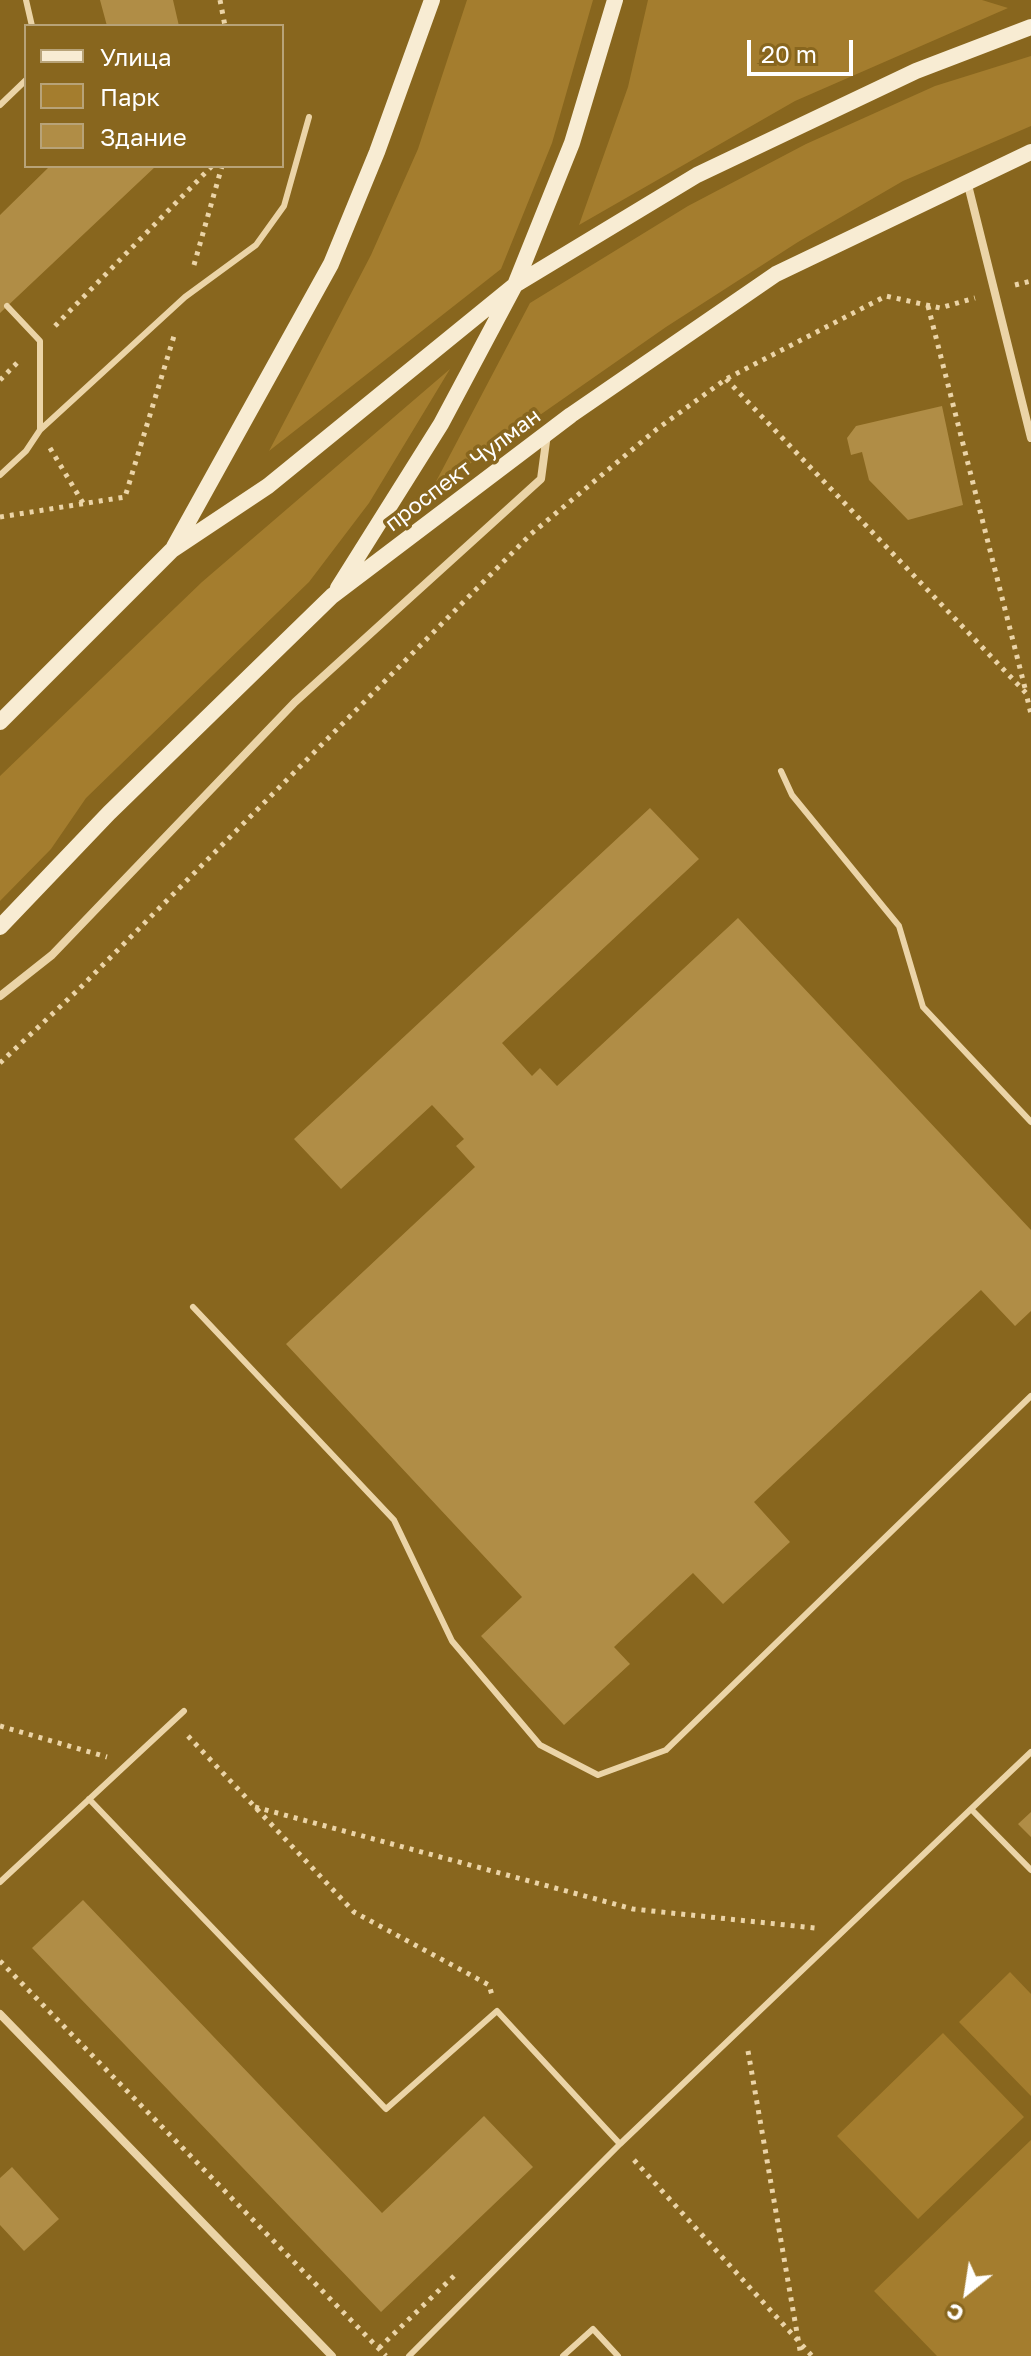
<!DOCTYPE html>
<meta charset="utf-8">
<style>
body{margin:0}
#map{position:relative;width:1031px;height:2356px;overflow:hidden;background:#88661e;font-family:"Golos Text",sans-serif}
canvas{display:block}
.legend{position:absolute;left:24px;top:24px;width:260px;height:144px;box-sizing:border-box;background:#88661e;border:2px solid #b8a378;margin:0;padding:10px 14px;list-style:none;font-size:24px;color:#fff}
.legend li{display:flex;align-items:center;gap:16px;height:40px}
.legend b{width:40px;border:2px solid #b8a378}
.north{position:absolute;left:927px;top:2252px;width:80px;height:80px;-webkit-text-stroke:6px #88661e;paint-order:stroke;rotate:210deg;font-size:22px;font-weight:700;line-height:32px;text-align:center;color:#fff}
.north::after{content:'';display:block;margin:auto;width:28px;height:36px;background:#fff;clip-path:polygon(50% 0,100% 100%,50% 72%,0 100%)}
.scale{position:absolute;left:747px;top:40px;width:106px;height:36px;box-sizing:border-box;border:4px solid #fff;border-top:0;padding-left:10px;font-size:24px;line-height:28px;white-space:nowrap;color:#fff;-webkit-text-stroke:6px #88661e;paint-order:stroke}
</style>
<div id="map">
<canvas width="1031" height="2356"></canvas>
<ul class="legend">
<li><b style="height:10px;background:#f8ecd3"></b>Улица</li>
<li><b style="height:22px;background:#a47d2e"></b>Парк</li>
<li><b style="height:22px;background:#b08d46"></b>Здание</li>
</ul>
<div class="north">С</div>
<div class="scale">20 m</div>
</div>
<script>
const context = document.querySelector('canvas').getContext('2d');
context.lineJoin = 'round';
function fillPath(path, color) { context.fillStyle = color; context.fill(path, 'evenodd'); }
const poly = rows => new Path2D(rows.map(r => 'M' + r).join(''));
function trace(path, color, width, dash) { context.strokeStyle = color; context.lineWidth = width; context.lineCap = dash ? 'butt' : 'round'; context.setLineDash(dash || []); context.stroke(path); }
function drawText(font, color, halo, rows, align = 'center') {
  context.font = font + ' "Golos Text",sans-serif'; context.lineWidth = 7; context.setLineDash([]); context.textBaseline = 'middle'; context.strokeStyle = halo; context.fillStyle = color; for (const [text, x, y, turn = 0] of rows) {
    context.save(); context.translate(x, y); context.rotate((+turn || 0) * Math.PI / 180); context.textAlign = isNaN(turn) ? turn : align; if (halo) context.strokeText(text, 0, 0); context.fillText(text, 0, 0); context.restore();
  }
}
const green = poly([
 [467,0,593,0,552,143,501,269,269,451,371,255,418,149],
 [648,0,982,0,1008,8,795,101,579,225,628,87],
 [1031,56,1031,126,903,181,798,242,666,327,431,491,530,303,688,206,806,144,935,86],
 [450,369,369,503,309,582,86,798,51,849,0,901,0,776,202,582],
 [1010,1972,1031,1994,1031,2096,959,2022],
 [943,2033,1024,2117,918,2219,837,2136],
 [1031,2140,1031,2356,937,2356,874,2291]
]);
const building = poly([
 [100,0,173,0,179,26,107,26],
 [50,166,156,166,0,313,0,215],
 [942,406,963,505,908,520,869,480,862,452,851,455,847,438,856,426],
 [650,808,699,859,502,1043,532,1076,540,1068,557,1086,738,918,1031,1230,1031,1311,1015,1326,981,1290,754,1502,790,1542,723,1604,693,1573,614,1647,630,1664,564,1725,481,1636,522,1597,286,1344,475,1167,456,1146,464,1139,432,1105,341,1189,294,1139],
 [1031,1812,1031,1837,1018,1824],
 [83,1900,382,2213,484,2116,533,2167,381,2312,32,1948],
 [12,2167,59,2219,24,2251,0,2225,0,2178]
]);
const path = poly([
 [220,0,225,26],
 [194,265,222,166],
 [1015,285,1031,281],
 [928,306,1026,692],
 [55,326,212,166],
 [726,379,1026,693,1031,714],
 [0,380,19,361],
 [50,448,83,503],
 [0,517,125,497,174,336],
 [0,1063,80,988,531,534,657,429,726,379,886,296,940,308,975,298],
 [0,1726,107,1757],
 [188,1736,354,1912,489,1985,492,1995],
 [255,1807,633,1909,815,1928],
 [0,1961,386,2356],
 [748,2051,801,2356],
 [634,2160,812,2356],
 [379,2348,456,2274]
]);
const lane = poly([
 [26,0,32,26],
 [0,105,26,80],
 [7,306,40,341,40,429],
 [0,475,26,451,40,430,185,297,256,245,284,206,309,117],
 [781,771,792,795,899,926,923,1007,1031,1122],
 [193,1307,394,1520,452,1641,540,1745,598,1775,666,1750,1031,1396],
 [89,1799,386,2109,497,2011,620,2144,409,2356],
 [971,1809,1031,1752],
 [0,1882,184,1711],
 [620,2144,971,1809,1031,1870],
 [563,2356,593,2329,618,2356]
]);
const street = poly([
 [967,181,1031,438],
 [0,996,52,955,295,702,541,479,547,434],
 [0,2014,332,2356]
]);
const secondary = poly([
 [174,547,331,264,377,152,432,0],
 [338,588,441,424,515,285,572,143,615,0],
 [0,722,172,550,268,486,515,285,697,175,916,71,1031,27],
 [0,927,109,813,332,596,571,415,776,274,1031,152]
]);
const streetNames = [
 ["проспект Чулман",463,470,-37]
];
fillPath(green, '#a47d2e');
fillPath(building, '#b08d46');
trace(path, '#ebd4a7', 5, [4, 6]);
trace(lane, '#ebd4a7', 6);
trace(street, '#ebd4a7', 8);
trace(secondary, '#f8ecd3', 16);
drawText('22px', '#fff', '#88661e', streetNames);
</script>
